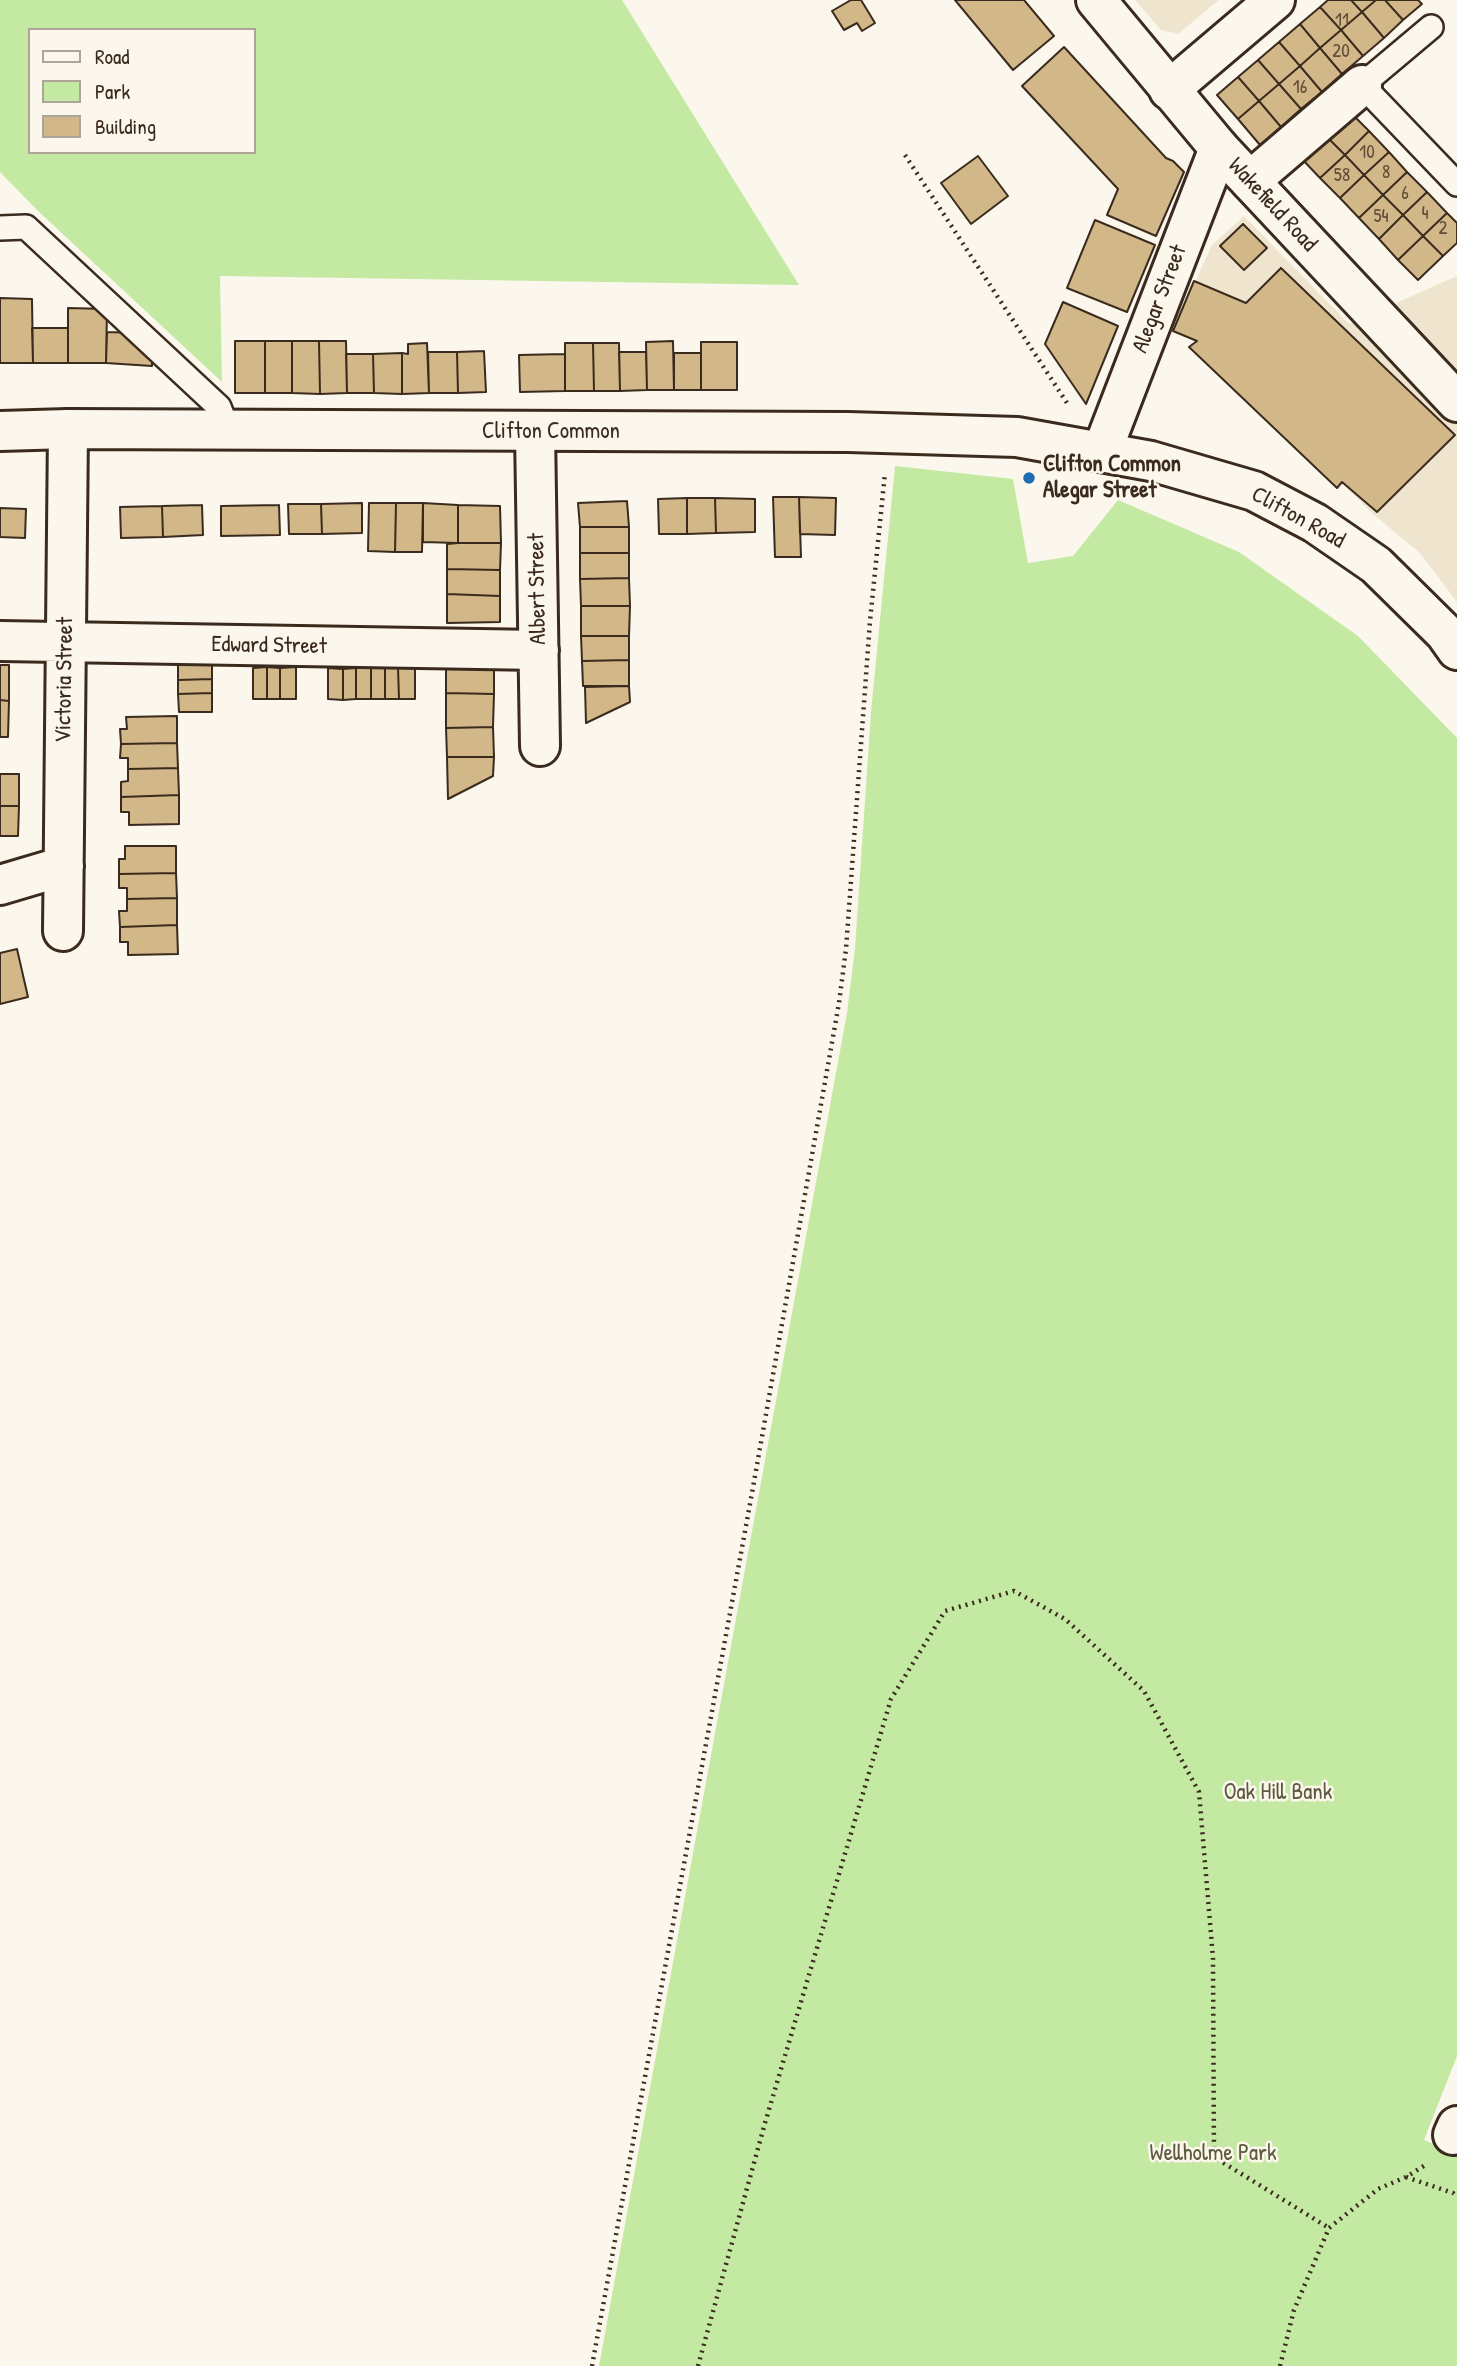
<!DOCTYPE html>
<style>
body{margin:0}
#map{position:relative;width:1457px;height:2366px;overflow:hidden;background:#fbf7ec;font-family:"Patrick Hand",sans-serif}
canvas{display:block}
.legend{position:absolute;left:28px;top:28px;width:228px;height:126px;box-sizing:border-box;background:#fbf7ec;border:2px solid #aea59a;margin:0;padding:9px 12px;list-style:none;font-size:21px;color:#3b2a1e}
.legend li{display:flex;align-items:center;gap:14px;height:35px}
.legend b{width:35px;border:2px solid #aea59a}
</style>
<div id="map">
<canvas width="1457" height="2366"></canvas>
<ul class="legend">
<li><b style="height:9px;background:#fbf7ec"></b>Road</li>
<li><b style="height:19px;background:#c4e9a3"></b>Park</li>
<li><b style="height:19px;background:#d2b888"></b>Building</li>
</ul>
</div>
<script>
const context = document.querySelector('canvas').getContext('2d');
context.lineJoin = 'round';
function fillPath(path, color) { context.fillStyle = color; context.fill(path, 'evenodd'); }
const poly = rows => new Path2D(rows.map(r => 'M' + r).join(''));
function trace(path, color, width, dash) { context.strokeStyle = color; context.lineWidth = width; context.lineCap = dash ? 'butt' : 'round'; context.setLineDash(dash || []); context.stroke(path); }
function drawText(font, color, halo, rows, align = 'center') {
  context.font = font + ' "Patrick Hand",sans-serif'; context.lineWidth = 5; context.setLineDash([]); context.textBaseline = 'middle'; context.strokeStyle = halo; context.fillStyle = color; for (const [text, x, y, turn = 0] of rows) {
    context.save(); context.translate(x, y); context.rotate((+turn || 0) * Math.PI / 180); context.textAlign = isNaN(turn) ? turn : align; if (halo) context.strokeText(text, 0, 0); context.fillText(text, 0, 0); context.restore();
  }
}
const built = poly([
 [1135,0,1219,0,1178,34,1161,30],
 [1244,216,1349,324,1457,276,1457,602,1420,553,1373,514,1195,338,1175,326,1212,245]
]);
const green = poly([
 [0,0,622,0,799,285,220,276,222,382,38,211,0,172],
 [30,30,254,30,254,152,30,152],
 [895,466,1013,479,1028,563,1073,556,1118,500,1239,552,1358,636,1457,738,1457,2056,1424,2140,1457,2154,1457,2366,599,2366,847,1013,855,948,871,712]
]);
const building = poly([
 [851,0,861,0,875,23,862,31,857,23,844,30,832,11,851,0],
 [955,0,1024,0,1054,36,1013,70,955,0],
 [1328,0,1351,0,1362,12,1341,30,1320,7,1328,0],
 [1351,0,1376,0,1362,12,1351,0],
 [1376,0,1385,0,1403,20,1384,38,1362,12,1376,0],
 [1385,0,1418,0,1422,4,1403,20,1385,0],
 [1320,7,1341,30,1320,48,1300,24,1320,7],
 [1362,12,1384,38,1363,56,1341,30,1362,12],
 [1300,24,1320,48,1300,66,1279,42,1300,24],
 [1341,30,1363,56,1342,74,1320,48,1341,30],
 [1279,42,1300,66,1279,84,1258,60,1279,42],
 [1064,47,1166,158,1173,161,1184,172,1156,236,1107,215,1118,189,1022,86,1064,47],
 [1320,48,1342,74,1322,92,1300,66,1320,48],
 [1258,60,1279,84,1259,101,1238,77,1258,60],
 [1300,66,1322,92,1301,109,1279,84,1300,66],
 [1238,77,1259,101,1238,119,1217,95,1238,77],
 [1279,84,1301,109,1281,127,1259,101,1279,84],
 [1259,101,1281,127,1260,145,1238,119,1259,101],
 [1349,111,1369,131,1345,155,1325,135,1349,111],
 [1369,131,1389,152,1364,175,1345,155,1369,131],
 [1325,135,1345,155,1320,178,1301,158,1325,135],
 [1389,152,1407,172,1383,195,1364,175,1389,152],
 [1345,155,1364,175,1340,198,1320,178,1345,155],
 [978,156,1008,196,971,224,941,183,978,156],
 [1407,172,1427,192,1403,215,1383,195,1407,172],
 [1364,175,1383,195,1359,218,1340,198,1364,175],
 [1427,192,1447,213,1423,236,1403,215,1427,192],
 [1383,195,1403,215,1379,239,1359,218,1383,195],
 [1447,213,1457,223,1457,243,1443,256,1423,236,1447,213],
 [1403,215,1423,236,1398,260,1379,239,1403,215],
 [1095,220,1155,245,1127,312,1067,288,1095,220],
 [1243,224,1267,248,1244,270,1220,246,1243,224],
 [1423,236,1443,256,1418,280,1398,260,1423,236],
 [1281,268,1455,435,1377,512,1342,482,1337,488,1189,347,1197,341,1173,331,1194,281,1246,303,1281,268],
 [0,298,32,299,33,363,0,363,0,298],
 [1063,302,1118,326,1086,404,1045,344,1063,302],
 [68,308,107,309,106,363,68,363,68,308],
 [32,328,68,328,68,363,33,363,32,328],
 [107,332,135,333,152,354,152,366,106,363,107,332],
 [235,341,265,341,265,393,235,393,235,341],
 [265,341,292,341,292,393,265,393,265,341],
 [292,341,319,341,320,394,292,393,292,341],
 [319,341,346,341,347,393,320,394,319,341],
 [673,341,674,390,647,390,646,342,673,341],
 [701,342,737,342,737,390,701,390,701,342],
 [427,343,429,393,402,394,402,353,408,354,408,344,427,343],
 [565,343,593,343,594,391,565,391,565,343],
 [593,343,619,343,620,391,594,391,593,343],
 [484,351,486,392,458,393,457,352,484,351],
 [428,352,457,352,458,393,429,393,428,352],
 [619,352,646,352,647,390,620,391,619,352],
 [402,353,402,394,374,393,373,354,402,353],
 [674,353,701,353,701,390,674,390,674,353],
 [346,354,373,354,374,393,347,393,346,354],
 [565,354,565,391,520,392,519,355,565,354],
 [773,497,799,497,801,557,775,557,773,497],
 [799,497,836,498,835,535,800,534,799,497],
 [687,498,687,534,659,534,658,499,687,498],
 [687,498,715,498,716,533,687,534,687,498],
 [715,498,755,499,755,532,716,533,715,498],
 [627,501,629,527,580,527,578,503,627,501],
 [362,503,362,533,322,534,321,504,362,503],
 [369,503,396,503,395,552,368,551,369,503],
 [396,503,423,503,422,552,395,552,396,503],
 [423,503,458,505,458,543,423,542,423,503],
 [288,504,321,504,322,534,289,534,288,504],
 [202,505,203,535,163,537,162,506,202,505],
 [279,505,280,535,221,536,221,506,279,505],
 [458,505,500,506,501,543,458,543,458,505],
 [162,506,163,537,121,538,120,507,162,506],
 [0,508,26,509,25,538,0,537,0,508],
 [580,527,629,527,629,553,580,553,580,527],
 [458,543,501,543,500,570,447,569,447,544,458,543],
 [580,553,629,553,629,578,580,579,580,553],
 [447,569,500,570,500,596,447,594,447,569],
 [629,578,630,606,581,606,580,579,629,578],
 [447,594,500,596,500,622,447,623,447,594],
 [581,606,630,606,629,636,581,636,581,606],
 [581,636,629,636,629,660,582,661,581,636],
 [629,660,629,686,583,686,582,661,629,660],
 [446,661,494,662,494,694,446,693,446,661],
 [0,665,9,665,9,701,0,700,0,665],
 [178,665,212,665,212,679,178,680,178,665],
 [267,667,280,668,280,699,267,699,267,667],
 [267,667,267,699,253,699,253,668,267,667],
 [296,667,296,699,280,699,280,668,296,667],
 [328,668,343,669,343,700,328,699,328,668],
 [356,668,356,699,343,700,343,669,356,668],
 [356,668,371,668,371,699,356,699,356,668],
 [371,668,385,668,385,699,371,699,371,668],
 [385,668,398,668,399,699,385,699,385,668],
 [398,668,415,668,415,699,399,699,398,668],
 [212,679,212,693,178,694,178,680,212,679],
 [629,686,630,702,586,723,585,687,629,686],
 [212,693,212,712,179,712,178,694,212,693],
 [446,693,494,694,493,727,446,728,446,693],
 [0,700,9,701,8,737,0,737,0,700],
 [177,716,177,743,121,744,120,729,127,729,126,717,177,716],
 [493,727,494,757,447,757,446,728,493,727],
 [177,743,178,768,128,769,128,758,120,758,121,744,177,743],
 [447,757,494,757,493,776,448,799,447,757],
 [178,768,179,795,121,797,121,782,128,781,128,769,178,768],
 [0,774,19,774,19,806,0,806,0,774],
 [179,795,179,824,129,825,129,812,121,812,121,797,179,795],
 [0,806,19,806,18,836,0,836,0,806],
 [125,846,176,846,176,873,119,874,119,859,125,859,125,846],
 [176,873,177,898,127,899,127,888,119,888,119,874,176,873],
 [177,898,177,925,120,927,119,911,127,911,127,899,177,898],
 [177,925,178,954,128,955,128,942,120,942,120,927,177,925],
 [17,949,28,997,0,1004,0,953,17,949]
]);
const path = poly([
 [905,155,1069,406],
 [1406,2177,1453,2193,1457,2197],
 [592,2366,752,1493,839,1003,846,949,870,621,885,473],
 [698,2366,765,2123,891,1699,945,1611,1014,1591,1065,1619,1144,1691,1199,1792,1213,1958,1214,2157,1329,2228],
 [1280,2366,1294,2310,1329,2228,1378,2189,1406,2177,1427,2164]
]);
const service = poly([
 [1431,27,1362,85,1457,184],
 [0,228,26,227,219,407,228,430]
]);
const minor = poly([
 [1169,90,1275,0],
 [1250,181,1362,85],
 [535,432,540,746],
 [1102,451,1219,148],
 [0,641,539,650],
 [0,885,64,866],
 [63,931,68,429],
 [1453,2135,1457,2126]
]);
const primary = poly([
 [1096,0,1219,148,1457,402],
 [0,431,68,429,848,432,1017,437,1151,461,1254,491,1315,523,1376,565,1445,633,1457,650]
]);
const markers = [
 [1029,478,7,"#1f6fb2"]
];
const numberNames = [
 ["11",1342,21],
 ["20",1341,52],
 ["16",1300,88],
 ["10",1367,153],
 ["8",1386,173],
 ["58",1342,176],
 ["6",1405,194],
 ["4",1425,214],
 ["54",1381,217],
 ["2",1443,229]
];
const streetNames = [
 ["Wakefield Road",1272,205,47],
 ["Alegar Street",1160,299,-69],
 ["Clifton Common",551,432],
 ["Clifton Road",1298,518,29],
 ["Albert Street",538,589,-91],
 ["Edward Street",269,646,1],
 ["Victoria Street",65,680,-89]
];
const poiNames = [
 ["Clifton Common",1043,465],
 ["Alegar Street",1043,491]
];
const parkNames = [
 ["Oak Hill Bank",1278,1793],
 ["Wellholme Park",1213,2154]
];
fillPath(built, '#efe4ce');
fillPath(green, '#c4e9a3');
fillPath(building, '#d2b888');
trace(building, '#3b2a1e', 2);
trace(service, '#3b2a1e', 28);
trace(minor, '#3b2a1e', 44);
trace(primary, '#3b2a1e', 44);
trace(path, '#3b2a1e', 4.5, [2, 5]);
trace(service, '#fbf7ec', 23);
trace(minor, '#fbf7ec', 38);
trace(primary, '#fbf7ec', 38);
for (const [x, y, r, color] of markers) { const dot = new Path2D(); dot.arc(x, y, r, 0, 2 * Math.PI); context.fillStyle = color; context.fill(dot); trace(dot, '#fbf7ec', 2.5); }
drawText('19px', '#614e38', null, numberNames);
drawText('23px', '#3b2a1e', '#fbf7ec', streetNames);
drawText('bold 23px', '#3b2a1e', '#fbf7ec', poiNames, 'left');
drawText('23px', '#5d5a3f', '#fbf7ec', parkNames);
</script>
